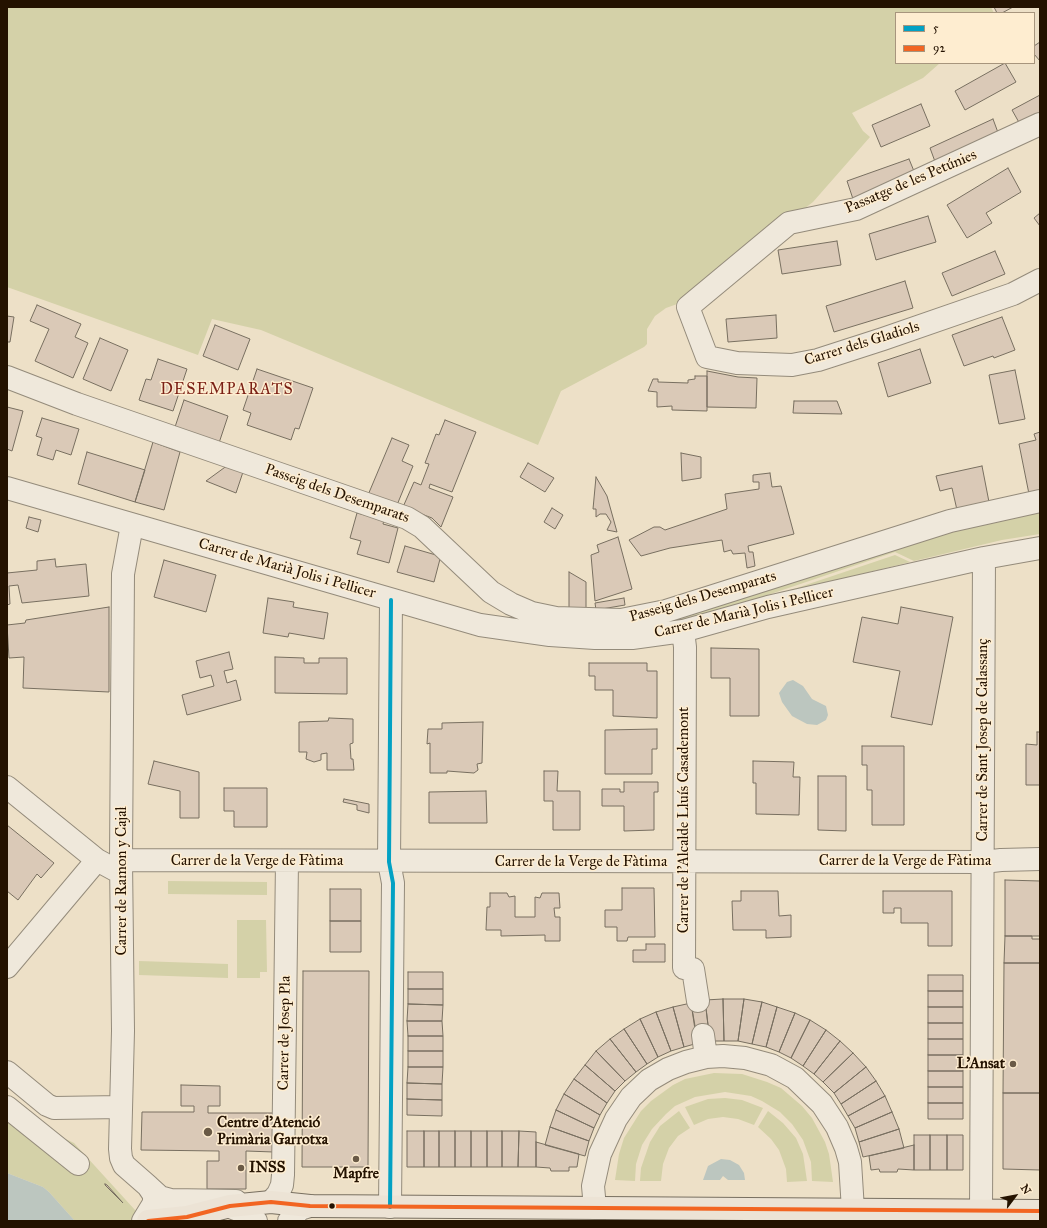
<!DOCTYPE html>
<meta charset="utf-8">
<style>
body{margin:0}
#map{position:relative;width:1047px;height:1228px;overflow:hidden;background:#ede0c7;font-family:"IM FELL Great Primer",serif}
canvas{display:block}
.frame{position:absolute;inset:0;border:8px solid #241200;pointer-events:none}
.legend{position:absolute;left:895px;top:12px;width:140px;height:52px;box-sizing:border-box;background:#feedd0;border:1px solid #a7957d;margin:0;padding:5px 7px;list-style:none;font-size:12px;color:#241200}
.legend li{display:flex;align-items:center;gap:8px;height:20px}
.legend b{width:20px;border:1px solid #a7957d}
.north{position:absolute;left:995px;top:1176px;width:40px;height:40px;-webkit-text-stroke:3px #feedd0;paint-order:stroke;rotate:58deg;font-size:11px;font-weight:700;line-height:16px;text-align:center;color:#241200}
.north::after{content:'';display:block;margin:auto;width:14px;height:18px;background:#241200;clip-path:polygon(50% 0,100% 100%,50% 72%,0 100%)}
</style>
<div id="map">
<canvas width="1047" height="1228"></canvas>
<div class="frame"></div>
<ul class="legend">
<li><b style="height:5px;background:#02a1c4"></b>5</li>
<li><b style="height:5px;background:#f26522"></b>92</li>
</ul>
<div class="north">N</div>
</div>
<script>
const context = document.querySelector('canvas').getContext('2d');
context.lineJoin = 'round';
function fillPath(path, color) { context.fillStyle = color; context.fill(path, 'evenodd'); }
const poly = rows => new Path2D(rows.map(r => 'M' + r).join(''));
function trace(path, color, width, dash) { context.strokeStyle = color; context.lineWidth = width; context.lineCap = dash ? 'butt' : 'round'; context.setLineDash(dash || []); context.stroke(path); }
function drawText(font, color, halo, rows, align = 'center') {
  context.font = font + ' "IM FELL Great Primer",serif'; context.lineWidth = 3; context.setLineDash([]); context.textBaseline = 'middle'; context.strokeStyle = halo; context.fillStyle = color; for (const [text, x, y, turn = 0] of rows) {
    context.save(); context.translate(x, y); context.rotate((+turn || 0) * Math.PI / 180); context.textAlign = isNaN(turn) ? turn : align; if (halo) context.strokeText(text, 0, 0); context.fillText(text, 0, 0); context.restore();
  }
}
const green = poly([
 [7,7,991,7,994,13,896,13,896,63,940,63,923,78,852,113,863,131,870,137,813,202,680,303,666,308,655,316,647,329,647,344,644,347,561,391,538,445,261,330,212,319,198,355,7,287],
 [1040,508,1040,534,1002,540,914,561,895,552,744,603,671,625,601,628,961,525],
 [895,555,910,562,770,597],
 [168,881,267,882,267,895,168,894],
 [237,920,266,920,267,972,260,972,260,978,237,978],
 [139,961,228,964,228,978,139,975],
 [714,1073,742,1074,767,1082,781,1088,802,1106,812,1118,825,1142,829,1154,833,1182,812,1181,811,1162,803,1140,792,1124,780,1112,762,1101,751,1096,725,1092,695,1097,675,1106,666,1114,652,1129,642,1145,636,1164,635,1181,615,1180,619,1154,624,1138,641,1111,651,1101,673,1085,685,1079],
 [725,1098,742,1100,763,1108,754,1125,738,1119,723,1117,708,1119,694,1125,685,1107,708,1099],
 [7,1111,74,1143,145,1221,75,1221,49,1192,43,1187,7,1173],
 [679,1111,690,1128,678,1136,669,1148,663,1164,661,1181,640,1181,641,1168,650,1142,660,1126],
 [768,1111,783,1123,796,1138,803,1154,807,1181,787,1182,786,1169,779,1150,771,1139,758,1127]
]);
const water = poly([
 [793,680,803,686,812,699,826,706,828,715,826,720,817,725,807,724,792,716,782,702,779,693,787,682],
 [721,1159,730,1160,739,1165,744,1173,745,1180,728,1180,723,1176,720,1180,703,1180,708,1166],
 [7,1173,43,1187,49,1192,75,1221,10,1221,7,1219]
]);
const building = poly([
 [994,7,1013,7,1002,13,997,13,994,7],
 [1040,42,1040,61,1034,54,1034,46,1040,42],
 [1005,63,1016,82,965,110,955,91,1005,63],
 [1040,95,1040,116,1021,126,1012,110,1040,95],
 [921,104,930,126,881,147,872,125,921,104],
 [993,119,1000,138,937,167,930,148,993,119],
 [909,159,916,176,853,199,847,181,909,159],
 [1008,168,1021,192,986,213,992,223,967,238,947,205,1008,168],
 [1040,213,1040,226,1034,218,1040,213],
 [928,216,936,242,876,260,869,234,928,216],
 [837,241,841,265,782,274,778,250,837,241],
 [995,251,1005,274,952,296,942,273,995,251],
 [905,281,913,308,834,332,826,306,905,281],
 [37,305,81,324,75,337,88,343,73,378,35,361,49,329,30,321,37,305],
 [776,315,777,338,728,342,726,319,776,315],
 [7,316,14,317,10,342,7,342,7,316],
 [1002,317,1015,350,994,358,993,356,964,366,952,335,1002,317],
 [215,325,250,339,238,370,203,356,215,325],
 [100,338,128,350,111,391,83,379,100,338],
 [920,349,931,383,888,397,878,363,920,349],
 [158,359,187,369,173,411,139,400,146,379,151,380,158,359],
 [257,369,313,388,299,429,295,428,291,440,247,425,251,413,243,410,257,369],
 [1015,370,1025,419,999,424,989,375,1015,370],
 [707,371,738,377,757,378,756,408,707,407,707,371],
 [695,376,707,376,707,411,672,410,672,406,657,407,657,392,648,391,653,379,658,379,658,382,688,383,688,380,695,379,695,376],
 [184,400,228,416,219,443,175,427,184,400],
 [794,401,837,401,842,414,793,413,794,401],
 [7,407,23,411,12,451,7,449,7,407],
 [42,418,79,429,71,455,56,450,53,460,37,455,42,438,36,436,42,418],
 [445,420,476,432,452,492,430,484,429,488,453,497,441,527,432,518,403,507,414,482,421,485,429,464,425,463,436,434,439,435,445,420],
 [1040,432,1040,491,1029,494,1019,444,1036,440,1034,434,1040,432],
 [392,438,409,445,402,461,413,466,397,505,368,495,392,438],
 [153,442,180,452,164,510,135,502,153,442],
 [87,452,145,470,135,502,78,484,87,452],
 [681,453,701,457,701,478,682,481,681,453],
 [528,463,554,478,545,492,520,477,528,463],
 [228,465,244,469,236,493,206,481,228,465],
 [982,466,989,502,957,510,952,488,940,491,936,476,982,466],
 [770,473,772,487,781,486,794,534,748,546,749,552,753,552,755,566,747,568,745,553,733,554,731,550,724,552,722,540,670,548,641,556,629,540,654,527,660,527,665,530,727,509,725,494,759,489,759,482,753,482,753,475,770,473],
 [596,477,607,496,617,532,607,530,611,522,606,514,600,514,596,517,596,509,593,509,596,477],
 [552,508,563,515,555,529,544,522,552,508],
 [357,513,384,520,383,524,398,528,389,563,357,554,361,541,350,538,357,513],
 [29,517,41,520,38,532,26,528,29,517],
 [618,537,632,589,595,601,591,555,599,552,597,545,618,537],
 [405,546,436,555,440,559,434,582,397,572,405,546],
 [55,559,56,567,86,564,89,596,22,603,18,585,9,586,10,604,7,605,7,573,37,570,37,561,55,559],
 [164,560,216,575,206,612,154,597,164,560],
 [569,572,586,582,586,610,569,611,569,572],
 [268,598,294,602,293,607,328,613,324,639,289,633,288,637,263,633,268,598],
 [624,598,625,605,596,610,595,603,624,598],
 [109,607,109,692,23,688,24,657,9,658,7,625,25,623,26,620,109,607],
 [901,607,953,617,932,725,891,717,900,671,853,662,862,617,898,624,901,607],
 [711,648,759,649,759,716,730,716,730,678,711,678,711,648],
 [229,652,233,669,224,671,227,683,236,680,241,700,187,715,182,695,214,686,211,675,200,678,196,661,229,652],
 [275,657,304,658,304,663,319,663,319,658,347,658,347,694,275,693,275,657],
 [589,663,647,663,647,671,657,671,657,718,613,716,613,690,595,690,595,676,589,676,589,663],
 [329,718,353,719,353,743,350,744,351,759,353,759,354,770,327,770,327,753,321,754,321,760,314,762,306,759,307,752,299,752,299,722,328,721,329,718],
 [483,722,482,763,477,764,478,770,474,773,447,771,447,773,430,773,430,743,427,744,428,729,442,729,442,723,483,722],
 [657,729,657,749,652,749,652,774,605,774,605,730,657,729],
 [1037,732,1040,732,1040,785,1026,785,1026,744,1037,745,1037,732],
 [862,746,904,746,904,825,872,825,872,790,867,790,867,765,862,765,862,746],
 [154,761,199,772,199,818,180,818,180,791,148,784,154,761],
 [753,761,794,762,793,777,800,777,799,815,756,814,756,783,753,783,753,761],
 [544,771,558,771,557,791,580,791,580,830,553,830,553,801,544,801,544,771],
 [818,776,846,776,846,831,818,830,818,776],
 [624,782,658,782,658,792,654,792,654,830,624,831,624,806,602,806,602,789,620,789,620,792,624,792,624,782],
 [224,788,267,788,267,827,234,827,234,811,224,811,224,788],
 [486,791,487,823,429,823,429,792,486,791],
 [344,799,369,804,369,813,357,810,357,805,343,802,344,799],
 [7,825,54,863,41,878,37,874,18,900,7,891,7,825],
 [1005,880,1040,881,1040,936,1005,936,1005,880],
 [622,888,654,888,655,937,628,937,627,941,617,941,617,927,605,927,605,910,622,910,622,888],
 [330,889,361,889,361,921,330,921,330,889],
 [741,891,778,891,779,916,791,915,791,937,766,938,766,930,733,930,732,901,741,901,741,891],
 [883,891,952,891,952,946,928,946,928,923,901,923,901,908,894,908,894,913,883,913,883,891],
 [490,893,507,893,509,897,515,896,515,917,535,917,535,897,540,898,542,893,559,893,560,908,554,908,555,917,560,917,560,941,545,941,545,935,501,936,501,930,486,930,487,907,490,907,490,893],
 [330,921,361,921,361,952,330,952,330,921],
 [1005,936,1032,936,1032,939,1040,939,1040,963,1004,963,1005,936],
 [646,944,665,944,665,962,633,962,633,950,646,950,646,944],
 [1004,963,1040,963,1040,1093,1003,1093,1004,963],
 [303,971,369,971,368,1167,302,1167,303,971],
 [408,972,443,972,443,989,408,989,408,972],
 [928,975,963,975,963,991,928,991,928,975],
 [408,989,443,989,443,1005,408,1004,408,989],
 [928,991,963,991,963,1007,928,1007,928,991],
 [723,999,744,999,738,1041,724,1041,723,999],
 [723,999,724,1041,710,1041,705,1000,723,999],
 [744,999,762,1002,752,1044,738,1041,744,999],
 [705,1000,709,1034,696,1036,691,1003,705,1000],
 [762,1002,777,1007,766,1047,752,1044,762,1002],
 [691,1003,698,1043,684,1047,673,1007,691,1003],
 [408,1004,443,1005,442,1021,407,1021,408,1004],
 [673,1007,684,1047,671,1051,656,1012,673,1007],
 [777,1007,795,1013,779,1052,766,1047,777,1007],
 [928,1007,963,1007,963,1023,928,1023,928,1007],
 [656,1012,671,1051,658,1057,640,1019,656,1012],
 [795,1013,810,1020,791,1058,779,1052,795,1013],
 [640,1019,658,1057,647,1064,624,1029,640,1019],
 [810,1020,826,1030,803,1066,791,1058,810,1020],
 [407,1021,442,1021,443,1036,408,1036,407,1021],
 [928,1023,963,1023,963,1039,928,1039,928,1023],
 [624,1029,647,1064,636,1072,610,1039,624,1029],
 [826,1030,840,1041,814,1074,803,1066,826,1030],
 [408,1036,443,1036,443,1051,408,1051,408,1036],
 [610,1039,636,1072,625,1081,596,1051,610,1039],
 [928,1039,963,1039,963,1055,928,1055,928,1039],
 [840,1041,853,1053,823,1082,814,1074,840,1041],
 [408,1051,443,1051,443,1067,408,1067,408,1051],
 [596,1051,625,1081,615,1091,585,1065,596,1051],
 [853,1053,866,1067,834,1093,823,1082,853,1053],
 [928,1055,963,1055,963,1071,928,1071,928,1055],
 [585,1065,615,1091,607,1103,574,1079,585,1065],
 [408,1067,443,1067,442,1084,407,1083,408,1067],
 [866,1067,876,1081,841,1104,834,1093,866,1067],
 [928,1071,963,1071,963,1087,928,1087,928,1071],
 [574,1079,607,1103,600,1115,564,1094,574,1079],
 [876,1081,885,1096,848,1116,841,1104,876,1081],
 [407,1083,442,1084,442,1100,407,1099,407,1083],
 [181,1085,220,1086,220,1106,208,1106,208,1113,274,1113,274,1152,246,1151,246,1189,207,1189,207,1161,219,1161,219,1151,141,1150,142,1112,194,1112,194,1106,181,1106,181,1085],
 [928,1087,963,1087,963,1103,928,1103,928,1087],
 [1003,1093,1040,1093,1040,1170,1003,1169,1003,1093],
 [564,1094,600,1115,594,1128,556,1110,564,1094],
 [885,1096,892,1112,855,1128,848,1116,885,1096],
 [407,1099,442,1100,442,1116,407,1115,407,1099],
 [928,1103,963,1103,963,1119,928,1119,928,1103],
 [556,1110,594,1128,589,1141,550,1127,556,1110],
 [892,1112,899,1129,859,1142,855,1128,892,1112],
 [550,1127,589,1141,585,1156,545,1145,550,1127],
 [899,1129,904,1148,863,1157,859,1142,899,1129],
 [407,1131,424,1131,424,1167,407,1167,407,1131],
 [424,1131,439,1131,439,1167,424,1167,424,1131],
 [439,1131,455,1131,455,1167,439,1167,439,1131],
 [455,1131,471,1131,471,1167,455,1167,455,1131],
 [471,1131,487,1131,487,1167,471,1167,471,1131],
 [487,1131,502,1131,502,1167,487,1167,487,1131],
 [502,1131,519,1131,518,1167,502,1167,502,1131],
 [519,1131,536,1132,536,1167,518,1167,519,1131],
 [914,1135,930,1135,930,1170,914,1170,914,1135],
 [930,1135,947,1135,947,1170,930,1170,930,1135],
 [947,1135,963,1135,963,1170,947,1170,947,1135],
 [536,1142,579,1154,577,1167,569,1167,569,1171,551,1171,550,1168,536,1167,536,1142],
 [914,1145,914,1170,898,1169,897,1172,880,1172,879,1169,871,1170,869,1156,914,1145],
 [105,1184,107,1185,123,1203,105,1185,105,1184]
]);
const minor = poly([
 [1040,124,856,209,789,223,688,307,707,357,737,363,792,365,818,360,883,339,1013,294,1040,280],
 [7,377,77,404,407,518,422,527,491,592,511,604,532,613,556,618,621,620,666,611,950,521,1040,501],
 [7,488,480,625,550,635,595,638,632,638,683,631,768,607,984,558,1040,548],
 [132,525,123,574,121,860,123,1031,120,1149,121,1158,124,1165,148,1186,154,1195,154,1203,143,1221],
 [683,631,685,647,684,968,693,969,698,1001],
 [7,787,97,860,121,873],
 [121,860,983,862,1001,860,1040,859],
 [7,967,97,860],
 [703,1035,706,1057],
 [7,1072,47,1105,54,1108,121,1107],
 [7,1107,78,1164],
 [148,1186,160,1197,171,1200,236,1201],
 [271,1202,278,1194,282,1185,283,1175,287,861],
 [222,1204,246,1213,256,1221],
 [390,1207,393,883,389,862,391,600],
 [595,1208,593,1186,600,1154,616,1119,631,1097,649,1080,668,1069,686,1062,706,1057,723,1056,745,1058,771,1065,795,1078,822,1104,837,1127,846,1148,850,1162,853,1210],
 [981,1210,984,558],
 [289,1221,300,1209,310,1206]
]);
const major = poly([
 [148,1221,187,1217,230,1206,271,1202,310,1206,1040,1211]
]);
const bus1 = poly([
 [390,1207,393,883,389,862,391,600]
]);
const bus2 = poly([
 [148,1221,187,1217,230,1206,271,1202,310,1206,1040,1211]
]);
const markers = [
 [1013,1064,4,"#6a5a46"],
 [208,1132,5,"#6a5a46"],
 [356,1159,4,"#6a5a46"],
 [241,1168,4,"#6a5a46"],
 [332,1206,3.5,"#241200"]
];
const streetNames = [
 ["Passatge de les Petúnies",911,182,-23],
 ["Carrer dels Gladiols",862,344,-17],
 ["Passeig dels Desemparats",337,494,19],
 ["Carrer de Marià Jolis i Pellicer",287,569,16],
 ["Passeig dels Desemparats",703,597,-16],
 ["Carrer de Marià Jolis i Pellicer",744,613,-13],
 ["Carrer de Sant Josep de Calassanç",983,740,-90],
 ["Carrer de l'Alcalde Lluís Casademont",684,820,-90],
 ["Carrer de la Verge de Fàtima",257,861],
 ["Carrer de la Verge de Fàtima",905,861],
 ["Carrer de la Verge de Fàtima",581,862],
 ["Carrer de Ramon y Cajal",122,881,-90],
 ["Carrer de Josep Pla",285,1033,-89]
];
const poiNames = [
 ["L'Ansat",1005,1064,"right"],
 ["Centre d'Atenció",217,1123],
 ["Primària Garrotxa",217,1140],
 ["INSS",249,1168],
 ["Mapfre",356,1174,"center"]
];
const neighbourhoodNames = [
 ["DESEMPARATS",227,390]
];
fillPath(green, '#d4d1a8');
fillPath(water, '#bcc6bf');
fillPath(building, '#dac9b7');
trace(building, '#786f60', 1);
trace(minor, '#948b7b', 24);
trace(major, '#786f60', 24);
trace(minor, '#efe8db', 22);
trace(major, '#ece3d5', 22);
trace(bus1, '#02a1c4', 4);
trace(bus2, '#f26522', 4);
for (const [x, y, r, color] of markers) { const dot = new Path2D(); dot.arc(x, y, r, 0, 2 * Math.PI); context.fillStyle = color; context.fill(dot); trace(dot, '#feedd0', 1.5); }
drawText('15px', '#241200', '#feedd0', streetNames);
drawText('bold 15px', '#241200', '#feedd0', poiNames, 'left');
context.letterSpacing = '1px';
drawText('16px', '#7a1f14', '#feedd0', neighbourhoodNames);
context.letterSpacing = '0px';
</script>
